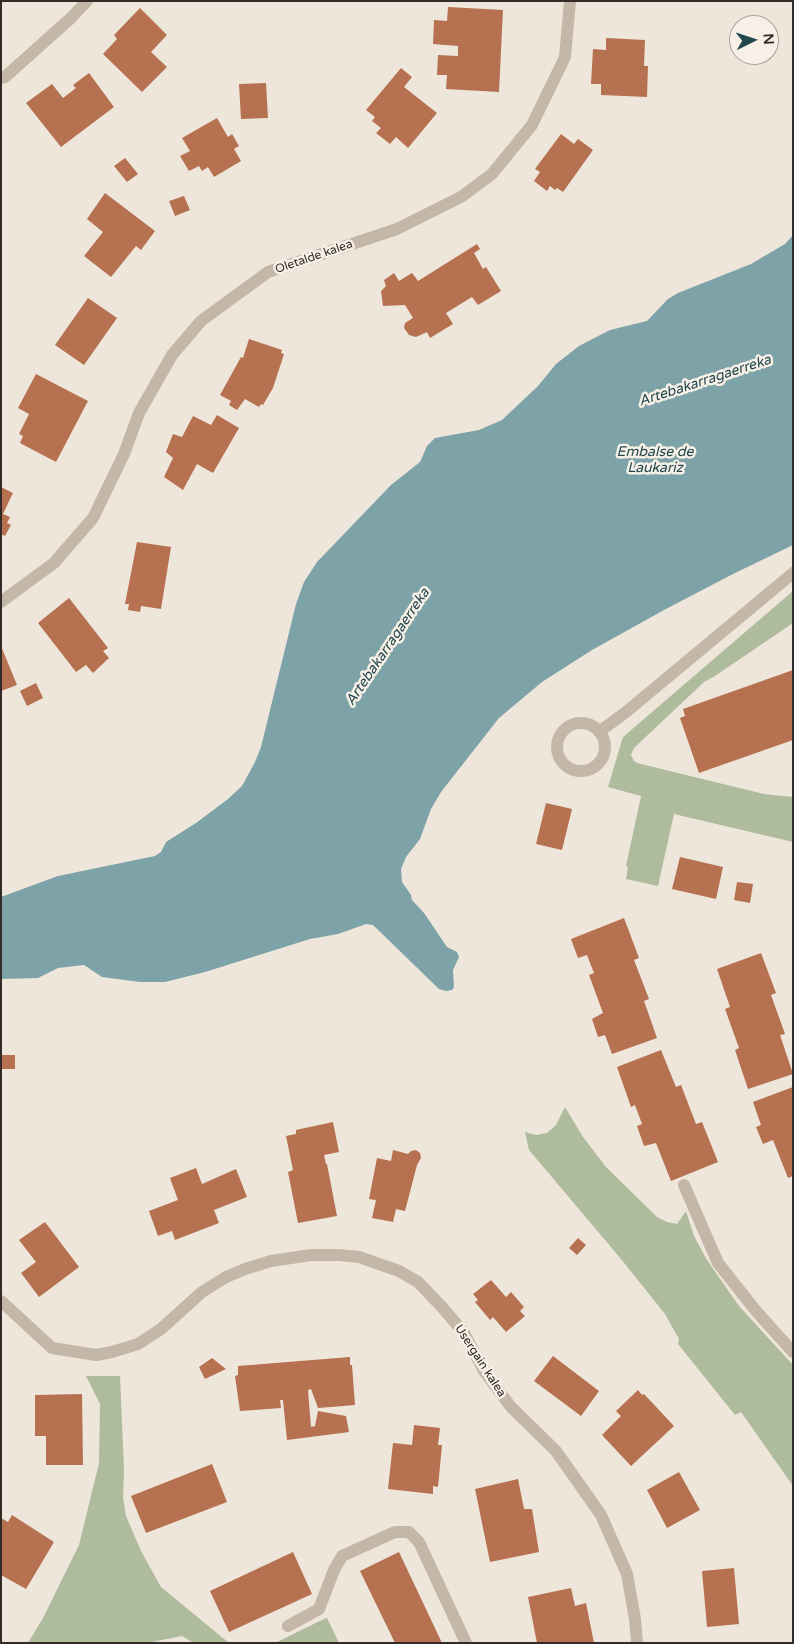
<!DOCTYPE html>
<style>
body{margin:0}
#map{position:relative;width:794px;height:1644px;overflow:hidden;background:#eee6da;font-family:"Varela Round",sans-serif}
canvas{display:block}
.frame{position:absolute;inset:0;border:2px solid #322b27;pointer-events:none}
.north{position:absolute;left:729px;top:15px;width:50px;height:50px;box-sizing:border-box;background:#f6f0e6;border:1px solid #a8a19a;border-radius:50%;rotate:86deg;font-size:14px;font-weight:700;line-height:20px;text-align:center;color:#322b27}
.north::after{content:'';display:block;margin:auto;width:18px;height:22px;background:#22474e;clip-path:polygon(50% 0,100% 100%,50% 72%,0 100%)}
</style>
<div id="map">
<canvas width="794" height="1644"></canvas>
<div class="frame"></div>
<div class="north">N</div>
</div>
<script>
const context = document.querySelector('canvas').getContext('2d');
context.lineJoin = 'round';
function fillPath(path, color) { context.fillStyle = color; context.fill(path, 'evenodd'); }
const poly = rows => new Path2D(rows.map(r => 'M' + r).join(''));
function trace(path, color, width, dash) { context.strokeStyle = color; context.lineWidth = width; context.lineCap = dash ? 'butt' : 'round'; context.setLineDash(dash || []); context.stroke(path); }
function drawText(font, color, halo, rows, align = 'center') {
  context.font = font + ' "Varela Round",sans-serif'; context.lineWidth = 5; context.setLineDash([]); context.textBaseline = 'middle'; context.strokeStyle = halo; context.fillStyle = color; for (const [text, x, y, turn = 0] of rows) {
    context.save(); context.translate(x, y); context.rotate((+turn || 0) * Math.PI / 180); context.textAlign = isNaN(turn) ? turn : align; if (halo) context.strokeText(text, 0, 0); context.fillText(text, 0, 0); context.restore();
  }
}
const green = poly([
 [793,591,793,623,715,676,704,682,634,748,631,755,634,761,637,763,764,794,793,797,793,842,674,814,658,886,626,879,628,867,626,866,641,796,608,787,623,737],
 [565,1107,583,1137,606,1167,657,1217,667,1222,677,1224,686,1211,694,1236,707,1260,739,1306,793,1365,793,1486,741,1412,735,1415,678,1344,679,1339,665,1314,621,1259,529,1150,525,1132,536,1135,547,1133,556,1125],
 [86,1376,120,1376,124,1470,123,1497,126,1516,141,1551,161,1587,229,1643,194,1643,182,1636,147,1643,28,1643,43,1618,79,1545,99,1463,100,1404],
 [327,1618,339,1643,275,1643,326,1618]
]);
const water = poly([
 [793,235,793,545,733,574,664,610,592,650,542,682,499,718,441,792,431,809,420,839,406,857,401,869,402,882,411,895,412,900,424,913,447,947,457,952,459,957,453,970,454,987,452,990,446,991,439,989,373,925,366,924,338,934,310,939,205,972,165,982,140,982,102,977,84,965,58,968,38,978,1,979,1,897,58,876,155,856,161,852,166,842,196,823,228,799,242,786,255,762,261,747,296,604,304,582,317,562,391,485,420,462,427,446,435,438,479,430,502,420,538,386,556,364,579,346,610,330,647,321,668,299,678,293,751,264,785,244]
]);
const building = poly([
 [448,7,503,10,499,92,446,89,447,75,437,75,438,55,458,56,458,46,433,44,434,20,447,21],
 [140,8,167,35,151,52,167,67,142,92,103,54,117,39,114,35],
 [606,38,645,40,644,66,648,66,647,97,601,95,601,84,591,84,593,49,606,50],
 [401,68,412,77,404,87,437,113,408,148,396,137,390,144,376,133,381,128,372,121,375,117,366,110],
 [89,73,114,107,61,147,26,103,52,84,63,98,76,88,73,85],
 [266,83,268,118,241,119,239,84],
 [217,118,228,137,232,134,239,146,234,149,241,161,214,177,208,167,202,171,199,166,189,171,180,156,190,151,182,138],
 [561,134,574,144,578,139,593,150,563,192,557,188,555,190,550,186,547,191,534,181,540,172,535,169],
 [125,158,138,174,127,182,114,166],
 [105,193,155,231,141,250,136,246,111,277,84,256,103,232,87,219],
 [184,196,190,210,175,216,169,201],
 [477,244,480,249,474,253,483,269,486,267,501,291,478,305,472,297,446,313,453,324,430,338,427,332,416,337,409,335,404,328,405,323,413,318,405,305,383,306,381,291,386,286,384,280,394,273,399,281,412,273,418,281],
 [88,298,117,318,84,365,55,345],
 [249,339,282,350,281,353,284,354,273,388,263,405,261,404,259,407,245,399,237,410,229,405,231,401,220,395,241,357,243,358],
 [36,374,88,401,56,462,20,443,23,436,19,434,29,414,18,408],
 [217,415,239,428,213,473,197,464,183,490,164,477,173,458,166,452,173,434,182,437,193,416,211,425],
 [1,487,13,493,3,514,10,517,7,523,11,525,5,536,1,534],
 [137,542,171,547,161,609,141,606,140,612,128,610,129,604,125,604],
 [69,598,108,648,103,651,109,658,93,673,86,665,76,672,38,623],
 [1,646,17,685,1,691],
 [793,670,793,740,699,773,680,718,685,716,683,709],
 [36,683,43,698,27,706,20,691],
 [546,803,572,809,562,850,536,844],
 [680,857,723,867,716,899,672,889],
 [737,882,753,884,750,903,734,900],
 [624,918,639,958,634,960,649,999,644,1001,657,1038,612,1054,605,1035,598,1037,592,1019,603,1013,589,975,594,973,587,955,578,958,571,939],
 [761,953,776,993,771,995,785,1034,780,1035,793,1074,748,1089,735,1050,739,1048,725,1009,730,1007,717,969],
 [661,1050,676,1087,681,1085,696,1124,702,1122,718,1162,671,1181,656,1143,644,1146,637,1126,642,1124,635,1105,631,1107,617,1067],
 [2,1055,15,1055,15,1069,2,1069],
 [793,1087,793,1176,788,1178,773,1140,763,1144,756,1127,761,1125,753,1102],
 [333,1122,339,1152,324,1155,326,1164,327,1164,337,1216,298,1223,288,1172,293,1170,286,1136,296,1134,296,1130],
 [393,1150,408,1154,411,1151,416,1150,420,1153,421,1158,417,1165,405,1211,396,1209,393,1222,372,1218,376,1200,369,1199,377,1158,391,1161],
 [196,1168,202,1184,236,1169,247,1197,214,1210,219,1223,175,1240,172,1231,158,1236,149,1211,178,1200,170,1178],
 [45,1222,79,1267,39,1297,21,1273,36,1262,19,1240],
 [578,1238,586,1245,577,1255,569,1248],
 [491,1280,506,1297,511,1292,524,1307,520,1311,525,1316,506,1332,493,1317,490,1320,475,1302,478,1300,473,1294],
 [553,1356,599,1391,581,1416,534,1381],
 [350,1357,350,1365,352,1365,355,1405,318,1408,311,1389,308,1390,311,1427,315,1426,318,1411,346,1416,349,1432,287,1440,283,1400,280,1400,281,1408,240,1411,235,1376,238,1375,238,1366],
 [212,1358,226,1369,205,1379,199,1367],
 [638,1390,642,1395,644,1394,674,1426,631,1466,602,1435,621,1416,616,1411],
 [82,1394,83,1465,46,1465,46,1436,35,1436,35,1395],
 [414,1425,440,1428,438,1445,442,1445,438,1487,433,1486,433,1494,388,1489,393,1443,412,1445],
 [212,1464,227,1502,146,1533,131,1496],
 [679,1472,700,1510,667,1528,647,1490],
 [518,1479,524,1509,532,1509,539,1552,490,1562,475,1489],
 [12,1515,54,1542,26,1589,1,1575,1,1518,8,1522],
 [293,1552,312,1594,229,1632,210,1591],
 [399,1552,442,1643,395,1643,360,1571],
 [734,1568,739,1624,707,1627,702,1571],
 [571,1588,575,1606,586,1603,594,1643,537,1643,528,1597]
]);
const street = poly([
 [1,78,5,77,71,18,87,1],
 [1,602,54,563,93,518,124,454,139,413,172,355,201,321,268,272,397,229,461,197,492,174,532,125,565,57,570,1],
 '557 747a24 24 0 1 1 48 0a24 24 0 1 1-48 0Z',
 [599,732,626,712,793,573],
 [684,1185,718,1263,756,1311,793,1352],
 [1,1301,52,1348,96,1355,112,1352,138,1344,161,1329,202,1292,226,1277,245,1269,271,1261,311,1255,339,1255,359,1257,399,1271,418,1282,442,1307,464,1333,484,1371,511,1407,556,1451,601,1515,627,1574,635,1619,637,1643],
 [288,1626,319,1609,334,1570,342,1556,395,1532,409,1532,419,1542,466,1643]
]);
const streetNames = [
 ["Oletalde kalea",314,257,-19],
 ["Usergain kalea",480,1361,57]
];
const waterNames = [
 ["Artebakarragaerreka",705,381,-18],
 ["Embalse de",655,452],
 ["Laukariz",655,468],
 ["Artebakarragaerreka",388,647,-56]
];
fillPath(green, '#aebb9c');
fillPath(water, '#7da2a7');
fillPath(building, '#b67150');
trace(street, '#c4b7a8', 12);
drawText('12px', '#322b27', '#f6f0e6', streetNames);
drawText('italic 14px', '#22474e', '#f6f0e6', waterNames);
</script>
